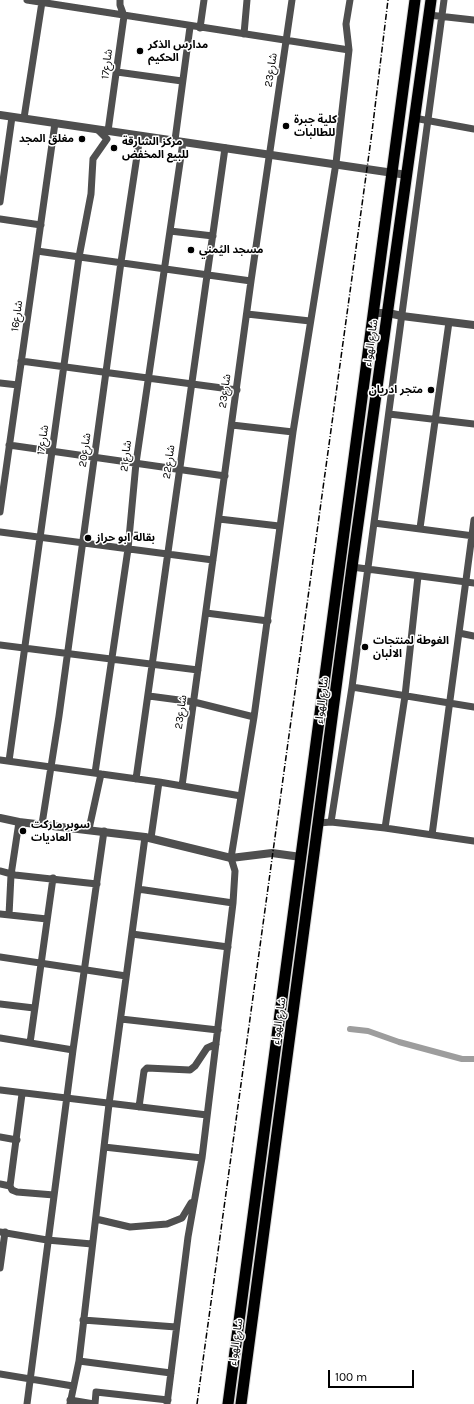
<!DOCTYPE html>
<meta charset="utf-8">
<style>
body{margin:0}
#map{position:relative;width:474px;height:1404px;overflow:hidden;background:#fff;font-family:Karla,sans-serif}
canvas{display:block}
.scale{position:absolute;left:328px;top:1370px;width:86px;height:18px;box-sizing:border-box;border:2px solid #000;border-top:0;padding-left:5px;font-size:12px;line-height:14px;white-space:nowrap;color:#000;-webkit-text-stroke:3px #fff;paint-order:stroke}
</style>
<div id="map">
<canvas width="474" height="1404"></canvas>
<div class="scale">100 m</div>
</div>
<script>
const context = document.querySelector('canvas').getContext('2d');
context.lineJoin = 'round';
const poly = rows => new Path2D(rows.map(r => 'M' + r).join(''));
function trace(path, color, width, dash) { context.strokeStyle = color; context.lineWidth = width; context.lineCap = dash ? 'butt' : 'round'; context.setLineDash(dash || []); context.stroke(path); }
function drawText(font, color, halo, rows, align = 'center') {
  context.font = font + ' Karla,"Noto Sans Arabic",sans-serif'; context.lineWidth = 3; context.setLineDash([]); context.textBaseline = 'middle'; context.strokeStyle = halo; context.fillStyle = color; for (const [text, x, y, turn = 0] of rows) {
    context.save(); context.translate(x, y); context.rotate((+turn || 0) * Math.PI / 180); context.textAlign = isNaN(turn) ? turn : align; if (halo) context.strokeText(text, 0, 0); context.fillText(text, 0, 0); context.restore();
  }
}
const canal = poly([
 [350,1029,368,1031,399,1042,462,1059,474,1059]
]);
const minor = poly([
 [27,0,349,50],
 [429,15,474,20],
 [200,28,204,0],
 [244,34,247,0],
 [117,72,182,81],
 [24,118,42,2],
 [414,118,474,129],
 [108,131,124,16,120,5,120,0],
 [175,140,190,27],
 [0,202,12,117],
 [0,219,41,225],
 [170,231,213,236],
 [37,251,251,281],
 [247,314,310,321],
 [21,361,237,390],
 [0,383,18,385],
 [389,414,474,424],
 [232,425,293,432],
 [9,445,225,476],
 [0,512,55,123],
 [219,519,279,526],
 [374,523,474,536],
 [420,528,449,322],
 [0,532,213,560],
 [352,567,474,583],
 [206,613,268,621],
 [459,633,474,636],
 [0,645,198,670],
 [352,687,474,707],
 [149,696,194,702,254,717],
 [0,760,159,782,241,796],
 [9,761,79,257,91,194,93,159,107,139,98,130],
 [95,773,128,549,136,463,183,142],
 [136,779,225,148],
 [182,786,251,281,292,0],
 [331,822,352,687,444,0],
 [319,823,331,822,385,828,474,841],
 [42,824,59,716,121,262,140,136],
 [385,828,405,696,418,576],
 [89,829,101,774],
 [432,835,474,520],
 [151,838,159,782],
 [0,871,15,875,97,884],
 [138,889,233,903],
 [0,914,47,919],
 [9,915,11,875,19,822],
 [132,934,228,947],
 [0,957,126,976],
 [0,1004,34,1008],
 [121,1019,218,1030],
 [0,1038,73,1050],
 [30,1043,53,878],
 [0,1090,207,1115],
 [22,1094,10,1186,12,1190,17,1192,54,1195],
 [139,1107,144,1071,147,1068,190,1070,195,1066,207,1048,216,1044],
 [0,1137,17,1140],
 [104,1147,202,1158],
 [0,1184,10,1186],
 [96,1219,130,1227,167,1224,182,1218,191,1203],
 [0,1232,47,1240,92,1244],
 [0,1268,5,1232],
 [83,1320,176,1327],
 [79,1361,171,1373],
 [0,1374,73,1386],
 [70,1400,94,1404],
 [27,1404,73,1050,104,831],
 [70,1404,79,1361,109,1104,145,837],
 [95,1404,96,1392,168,1400],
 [167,1404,188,1237,202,1158,233,903,235,871,231,858,254,717,293,432,336,163,349,50,346,24,350,0]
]);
const tertiary = poly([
 [0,115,407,175],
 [374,313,388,313,402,316,474,325],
 [0,818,19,822,145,837,231,858,272,853,301,857]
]);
const trunk = poly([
 [228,1404,415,0],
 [241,1404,352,567,431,0]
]);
const rail = poly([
 [197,1404,372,132,388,0]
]);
const markers = [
 [140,51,4,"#000"],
 [286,126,4,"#000"],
 [82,139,4,"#000"],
 [114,148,4,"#000"],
 [191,250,4,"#000"],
 [431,390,4,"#000"],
 [88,538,4,"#000"],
 [365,647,4,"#000"],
 [23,831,4,"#000"]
];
const poiNames = [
 ["مدارس الذكر",148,45],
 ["الحكيم",148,58],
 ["كلية جبرة",294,120],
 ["للطالبات",294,133],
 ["مغلق المجد",74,139,"right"],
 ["مركز الشارقة",122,142],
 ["للبيع المخفض",122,155],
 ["مسجد اليُمني",199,250],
 ["متجر ادريان",423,390,"right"],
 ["بقالة ابو حراز",96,538],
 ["الغوطة لمنتجات",373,641],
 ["الالبان",373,654],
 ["سوبر ماركت",31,825],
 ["العاديات",31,838]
];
const streetNames = [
 ["شارع17",107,64,-83],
 ["شارع23",271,70,-81],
 ["شارع16",17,316,-82],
 ["شارع الهواء",371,343,-82],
 ["شارع23",225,391,-82],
 ["شارع17",43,440,-82],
 ["شارع20",85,450,-82],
 ["شارع21",126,456,-83],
 ["شارع22",169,462,-82],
 ["شارع الهواء",322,700,-83],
 ["شارع23",181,712,-82],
 ["شارع الهواء",279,1021,-82],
 ["شارع الهواء",236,1342,-82]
];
trace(canal, '#9d9d9d', 6);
trace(trunk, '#dbdbdb', 13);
trace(minor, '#4f4f4f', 7);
trace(tertiary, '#4f4f4f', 8);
trace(trunk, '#000', 11);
trace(rail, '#000', 1.5, [6, 2, 1, 2]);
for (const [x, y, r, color] of markers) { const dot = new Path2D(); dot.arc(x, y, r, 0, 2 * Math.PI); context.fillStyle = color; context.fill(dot); trace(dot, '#fff', 1.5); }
drawText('bold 11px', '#000', '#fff', poiNames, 'left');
drawText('11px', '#000', '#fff', streetNames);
</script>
